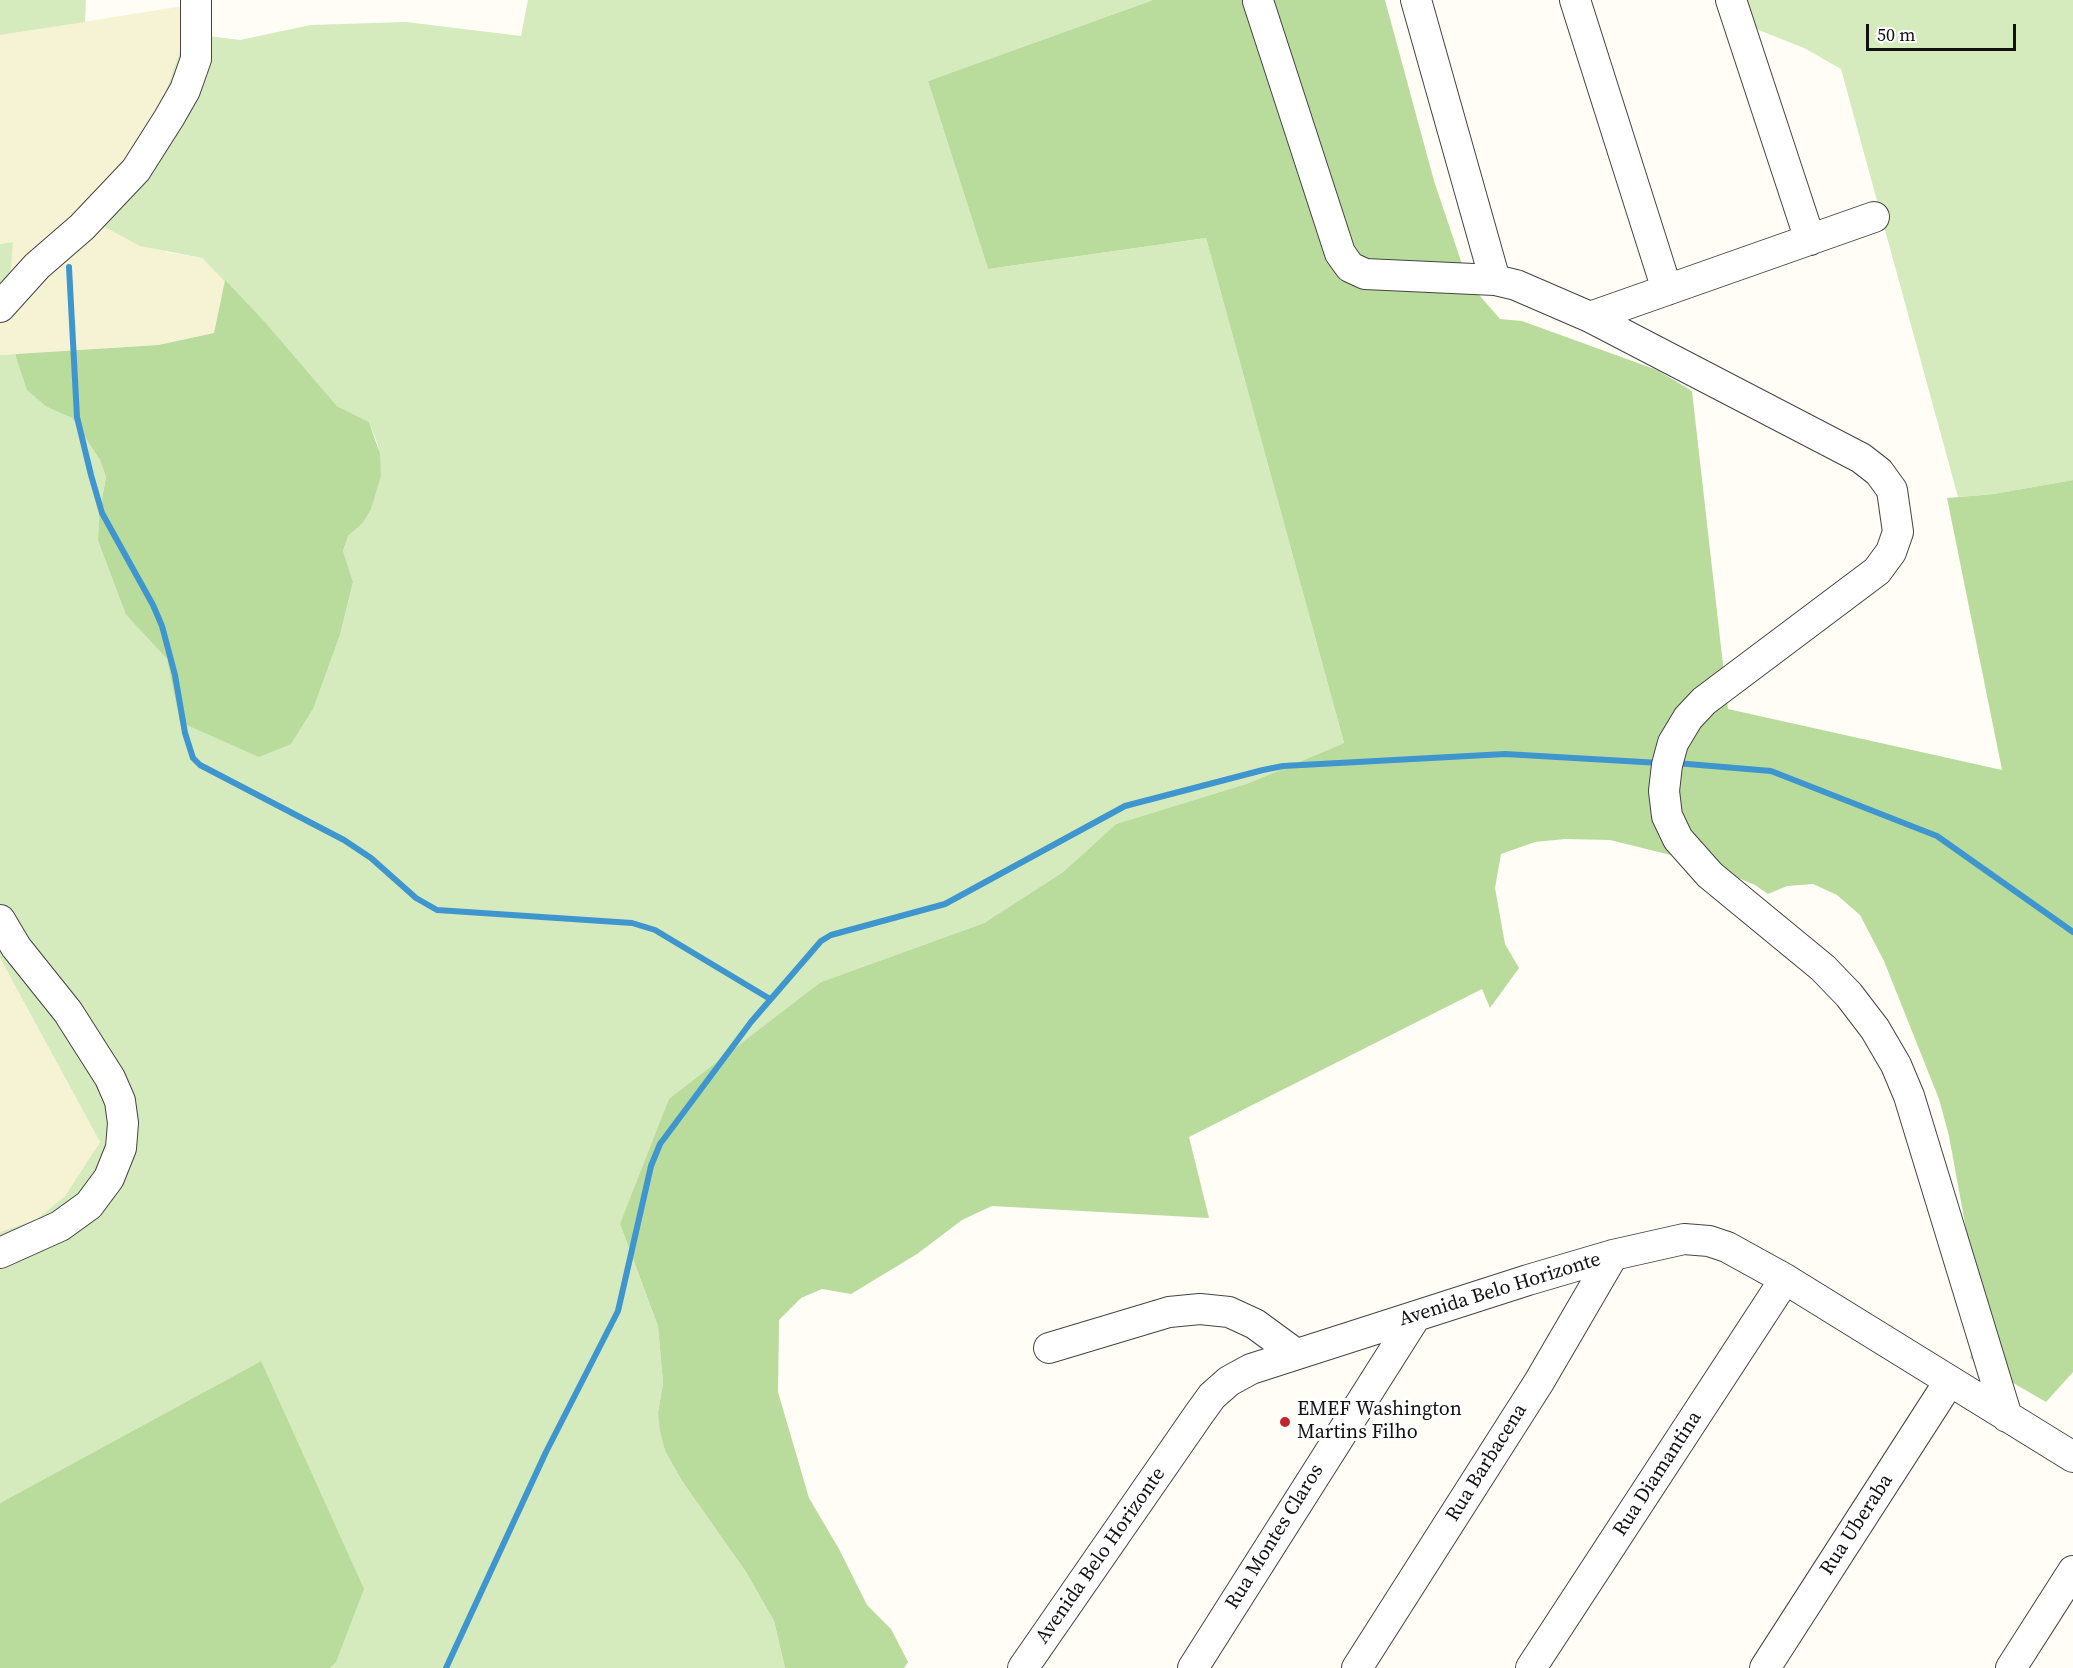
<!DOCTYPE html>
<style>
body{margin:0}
#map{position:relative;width:2073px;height:1668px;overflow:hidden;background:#fffdf5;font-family:"Source Serif 4",serif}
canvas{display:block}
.scale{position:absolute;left:1866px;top:24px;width:150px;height:27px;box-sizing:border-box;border:3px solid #111;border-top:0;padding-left:8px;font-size:18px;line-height:21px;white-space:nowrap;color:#111;-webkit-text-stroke:4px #fff;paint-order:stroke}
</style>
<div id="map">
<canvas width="2073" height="1668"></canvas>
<div class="scale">50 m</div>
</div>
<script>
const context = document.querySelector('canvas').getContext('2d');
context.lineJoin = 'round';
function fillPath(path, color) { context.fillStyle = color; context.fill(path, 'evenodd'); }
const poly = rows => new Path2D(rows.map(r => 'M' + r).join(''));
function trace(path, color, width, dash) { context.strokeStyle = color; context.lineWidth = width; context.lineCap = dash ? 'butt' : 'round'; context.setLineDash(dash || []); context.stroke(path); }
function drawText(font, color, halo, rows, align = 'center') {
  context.font = font + ' "Source Serif 4",serif'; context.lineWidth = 6; context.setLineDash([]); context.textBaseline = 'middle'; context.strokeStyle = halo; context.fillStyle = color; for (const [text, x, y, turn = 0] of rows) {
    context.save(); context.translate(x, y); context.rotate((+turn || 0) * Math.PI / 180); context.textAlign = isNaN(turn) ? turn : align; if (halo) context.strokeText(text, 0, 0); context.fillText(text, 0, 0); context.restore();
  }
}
const farmland = poly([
 [190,5,186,33,152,132,165,252,202,258,225,280,214,333,158,345,0,355,0,299,13,242,0,244,0,35],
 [0,958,100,1142,65,1196,37,1219,0,1232]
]);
const green = poly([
 [0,0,86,0,85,22,0,35],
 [528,0,1153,0,928,81,988,269,1206,238,1344,743,1249,783,1116,824,1063,872,984,923,821,982,620,1224,658,1326,663,1383,658,1413,665,1451,682,1481,746,1572,774,1621,785,1668,330,1668,336,1661,261,1361,0,1503,0,1232,37,1219,65,1196,100,1142,0,958,0,355,16,354,47,407,72,418,100,460,106,477,99,515,98,541,126,615,167,659,181,722,314,707,340,635,353,582,343,552,347,537,362,524,381,476,378,445,369,422,337,406,266,323,202,258,140,246,101,225,152,132,186,33,240,40,311,25,406,22,521,36],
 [1730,0,2073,0,2073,480,1994,494,1958,497,1841,69,1804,48,1736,21],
 [13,242,10,280,0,299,0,244]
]);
const forest = poly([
 [1153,0,1385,0,1434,181,1468,282,1500,319,1522,321,1657,370,1692,391,1728,709,2002,770,1947,498,1994,494,2073,480,2073,1372,2046,1402,1970,1358,1983,1322,1949,1136,1939,1099,1884,961,1860,915,1837,895,1813,884,1787,886,1768,894,1755,885,1703,863,1610,840,1565,839,1535,842,1501,854,1495,888,1505,944,1519,968,1490,1008,1482,989,1189,1137,1209,1218,992,1206,962,1220,917,1254,851,1294,822,1289,801,1298,779,1320,778,1392,809,1498,839,1549,867,1605,891,1629,908,1662,904,1668,785,1668,774,1621,746,1572,682,1481,665,1451,660,1431,658,1413,663,1383,658,1326,620,1224,669,1099,821,982,984,923,1063,872,1116,824,1249,783,1344,743,1206,238,988,269,928,81],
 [225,280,266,323,337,406,369,422,380,454,381,476,371,509,362,524,348,536,343,551,353,582,340,635,314,707,291,744,259,757,180,722,167,659,126,615,98,541,99,515,106,477,100,460,72,418,47,407,27,390,16,357,16,354,158,345,214,333],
 [261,1361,364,1589,336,1662,330,1668,0,1668,0,1503]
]);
const stream = poly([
 [69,267,77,417,91,475,102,513,153,605,162,626,175,675,185,733,193,758,200,765,344,840,371,858,416,898,437,910,632,923,655,930,770,999],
 [1676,763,1771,771,1937,836,2073,932],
 [446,1668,546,1452,618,1311,651,1166,660,1144,751,1022,821,941,831,935,945,904,1125,806,1263,770,1283,766,1505,754,1660,763]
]);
const minor = poly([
 [1416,0,1495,280],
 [1575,0,1667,290],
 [1731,0,1810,240],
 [1258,1,1340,253,1350,267,1365,274,1495,280,1516,285,1590,317,1861,458,1879,472,1892,490,1898,532,1891,552,1877,571,1704,701,1688,718,1673,743,1667,765,1664,791,1667,816,1678,839,1710,875,1823,968,1849,995,1875,1029,1896,1065,1909,1096,2007,1417],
 [0,307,37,266,82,227,136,170,169,118,185,90,196,59,196,0],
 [1590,317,1874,217],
 [0,920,16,947,68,1012,110,1078,120,1101,123,1123,121,1148,109,1178,89,1205,60,1226,0,1253],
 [1049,1348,1169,1312,1200,1309,1229,1312,1255,1324,1296,1354],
 [1023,1668,1199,1414,1212,1396,1229,1381,1251,1369,1528,1280,1613,1255,1684,1239,1709,1241,1727,1247,1785,1279,2073,1457],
 [1193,1668,1416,1316],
 [1357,1668,1539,1382,1613,1255],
 [1531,1668,1785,1279],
 [1765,1668,1949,1382],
 [2011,1668,2073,1571]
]);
const markers = [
 [1285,1422,6,"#c4262e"]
];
const streetNames = [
 ["Avenida Belo Horizonte",1500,1290,-17],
 ["Rua Barbacena",1487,1463,-58],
 ["Rua Diamantina",1658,1474,-57],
 ["Rua Uberaba",1857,1525,-57],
 ["Rua Montes Claros",1275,1537,-58],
 ["Avenida Belo Horizonte",1101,1556,-55]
];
const poiNames = [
 ["EMEF Washington",1297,1410],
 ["Martins Filho",1297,1433]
];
fillPath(farmland, '#f6f3d4');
fillPath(green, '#d5ebbd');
fillPath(forest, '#b9dc9c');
trace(stream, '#3f96cf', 6);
trace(minor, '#444', 32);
trace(minor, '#fff', 30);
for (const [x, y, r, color] of markers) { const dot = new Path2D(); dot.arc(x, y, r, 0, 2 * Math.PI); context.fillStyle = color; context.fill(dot); trace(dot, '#fff', 2); }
drawText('20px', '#111', '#fff', streetNames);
drawText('20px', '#111', '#fff', poiNames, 'left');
</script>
